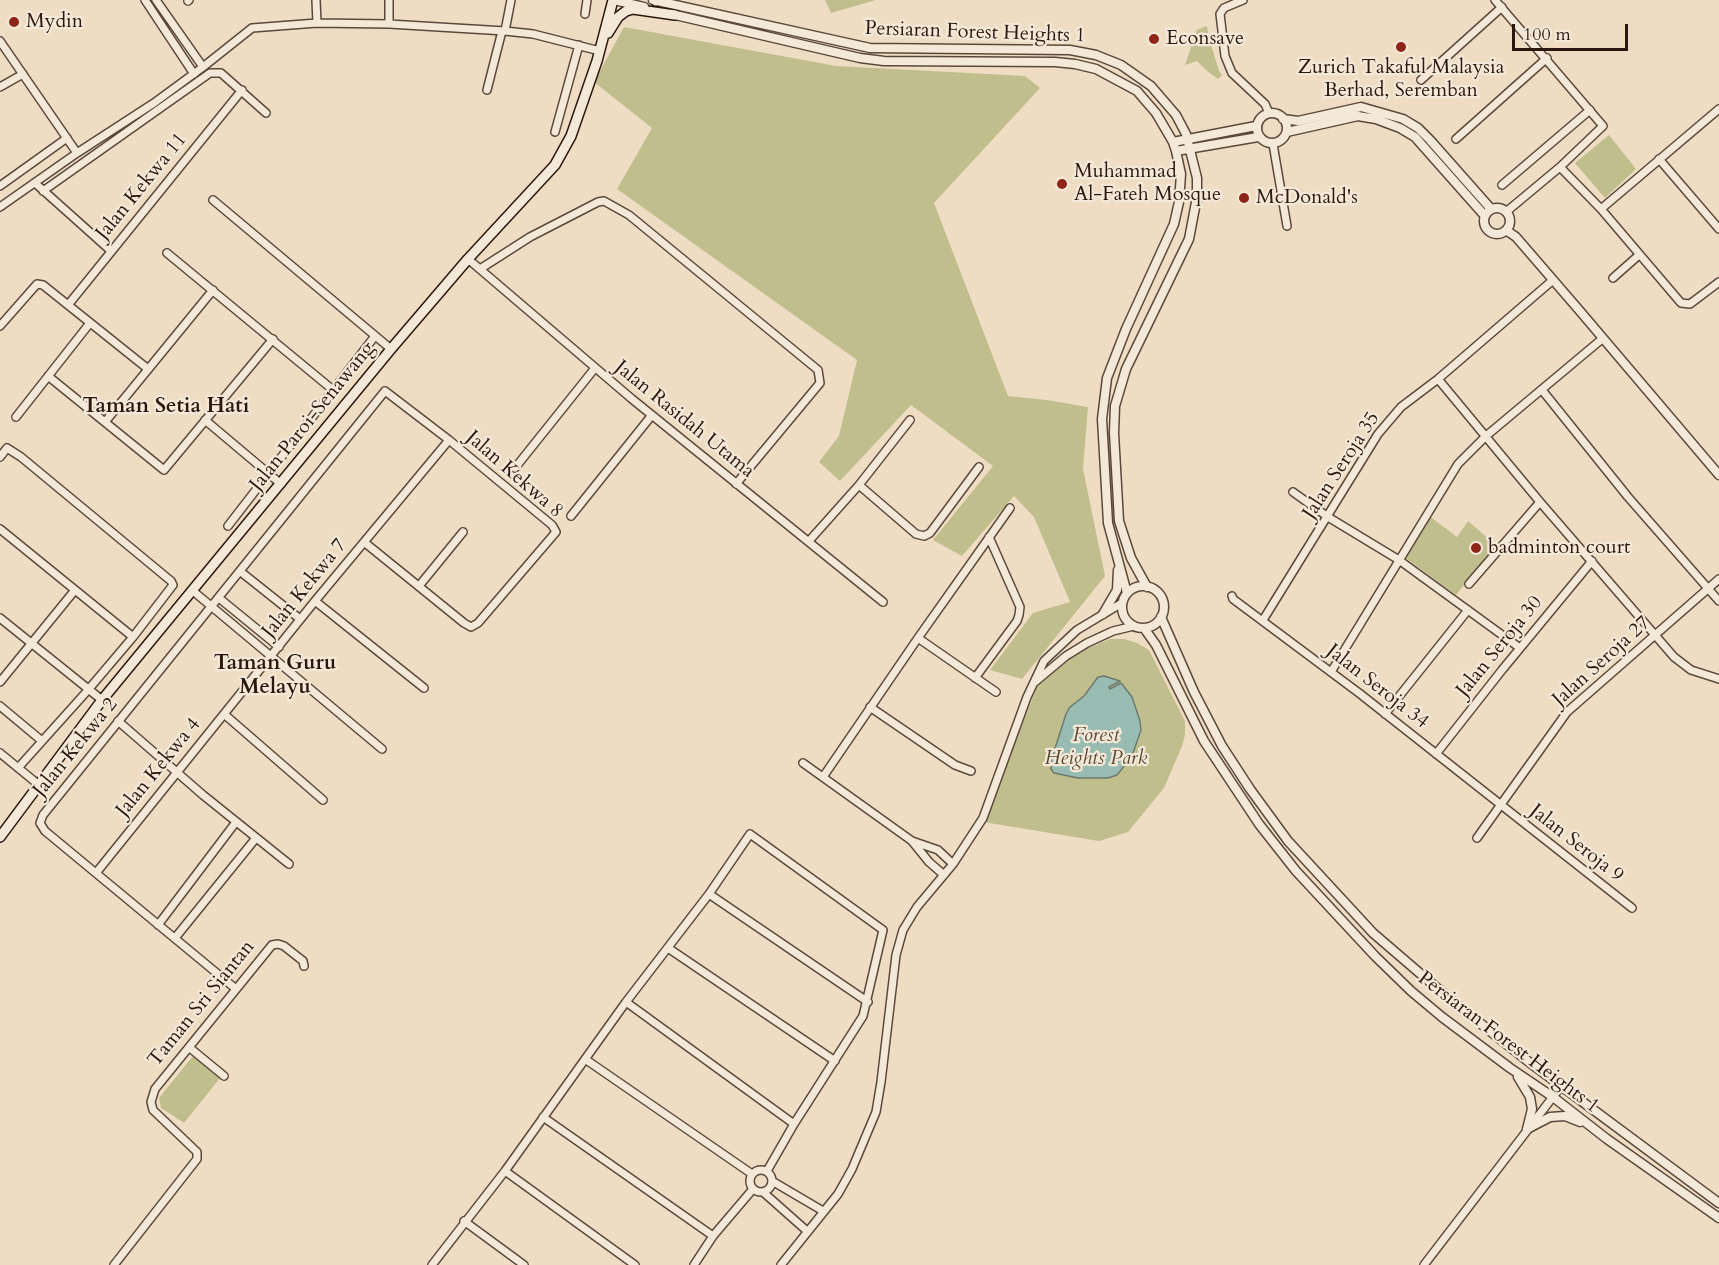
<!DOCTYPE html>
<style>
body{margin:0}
#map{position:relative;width:1719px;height:1265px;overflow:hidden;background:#eeddc3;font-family:Cardo,serif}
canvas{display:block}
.scale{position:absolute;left:1512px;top:24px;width:116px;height:27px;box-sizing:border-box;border:3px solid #2c170e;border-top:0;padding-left:8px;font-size:18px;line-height:21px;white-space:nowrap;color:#2c170e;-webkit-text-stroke:4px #f4e9d8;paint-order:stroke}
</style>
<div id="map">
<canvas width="1719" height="1265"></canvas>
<div class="scale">100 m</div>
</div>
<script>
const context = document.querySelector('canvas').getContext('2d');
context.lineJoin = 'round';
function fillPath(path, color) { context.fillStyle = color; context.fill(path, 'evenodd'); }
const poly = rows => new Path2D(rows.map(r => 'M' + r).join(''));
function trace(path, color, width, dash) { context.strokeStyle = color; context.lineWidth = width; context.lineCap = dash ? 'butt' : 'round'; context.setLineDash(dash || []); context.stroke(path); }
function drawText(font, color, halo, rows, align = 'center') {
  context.font = font + ' Cardo,serif'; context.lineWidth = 4.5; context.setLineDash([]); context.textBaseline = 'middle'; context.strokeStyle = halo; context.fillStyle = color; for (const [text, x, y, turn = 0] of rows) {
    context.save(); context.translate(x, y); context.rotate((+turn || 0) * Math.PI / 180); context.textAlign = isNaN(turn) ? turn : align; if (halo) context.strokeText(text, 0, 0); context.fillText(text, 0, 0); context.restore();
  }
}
const green = poly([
 [825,0,876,0,831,13],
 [1207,26,1209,38,1219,71,1222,75,1218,79,1207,71,1197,61,1185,65,1197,30],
 [624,27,836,66,1025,76,1040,88,934,203,1008,396,1047,400,1088,407,1083,469,1105,576,1022,679,990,670,1033,613,1070,602,1034,517,1014,496,962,556,933,540,993,466,911,405,840,481,819,462,839,436,857,360,617,189,652,128,594,82],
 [1609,135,1636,169,1605,198,1575,163],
 [1428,515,1457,537,1468,521,1496,545,1456,595,1403,556],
 [1110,639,1124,639,1137,643,1149,650,1185,721,1185,735,1182,746,1164,788,1128,832,1099,841,983,822,1037,687,1068,660,1086,649],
 [193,1056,220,1078,184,1123,161,1108,159,1098]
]);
const water = poly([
 [1104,676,1120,681,1109,687,1110,689,1121,683,1125,688,1132,697,1140,721,1141,730,1132,756,1117,775,1108,778,1078,778,1054,773,1051,769,1051,761,1066,714,1070,707,1084,696,1098,677,1104,676]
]);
const minor = poly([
 [145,0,194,74],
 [156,0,203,67],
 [316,0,317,23],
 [1243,0,1224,8,1220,14,1225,56,1232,73,1265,104,1269,113],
 [1495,0,1603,126,1560,167,1506,212],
 [188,1,189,0],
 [585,14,587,0],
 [389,24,389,0],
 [505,31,511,0],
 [0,41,77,153],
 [1421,80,1502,7],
 [0,87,23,74],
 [487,90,502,31],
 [555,132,579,45],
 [1456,139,1547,58],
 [1273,144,1287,226],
 [1659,159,1719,229],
 [1560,167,1601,209,1681,303,1690,304,1719,282],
 [35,183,111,251],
 [1502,185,1590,110],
 [0,186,67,138],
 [43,191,210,73,221,73,266,113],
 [213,200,391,349],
 [0,207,77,153,154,103,203,67,252,28,317,23,389,24,505,31,533,34,600,51],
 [1601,209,1719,109],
 [167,253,333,390],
 [468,259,632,399,883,602],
 [480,269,530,237,598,202,604,201,629,215,818,370,820,383,736,484],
 [1613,278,1639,255],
 [68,305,242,90],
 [0,326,37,284,43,285,148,369],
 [48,376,164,470,273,339],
 [1438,379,1540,502,1674,657,1691,670,1719,679],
 [1542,390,1628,497,1719,601],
 [16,417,90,323],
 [205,420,281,484],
 [105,422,213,290],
 [0,457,7,448,21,457,171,581,173,585,133,637,88,690,18,768],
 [515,468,595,368],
 [859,485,916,534,924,536,930,533,979,467],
 [1293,492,1328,517,1399,560,1520,648],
 [571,516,652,415],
 [228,526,375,336],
 [0,529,133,637],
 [809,541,859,485,910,420],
 [241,572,300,619],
 [1469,584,1540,502],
 [419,586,463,532],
 [193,591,382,749],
 [1232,596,1233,599,1359,693,1632,908],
 [219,598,279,647],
 [315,601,424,688],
 [0,618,102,700],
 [1263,620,1378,434,1401,407,1438,379,1553,280],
 [918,638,996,692],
 [1331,672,1458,464,1486,436,1602,339],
 [975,678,1017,621,1019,615,1020,607,989,537],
 [0,682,75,590],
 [1035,682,1066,656,1087,643,1113,631,1134,626],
 [0,706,42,741],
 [870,707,955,765,971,771],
 [224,714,323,800],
 [1385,714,1468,610],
 [118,721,203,795,289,864],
 [0,753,39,785],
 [1436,754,1502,670,1592,561],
 [803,763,912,841,929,862,944,875],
 [823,777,918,638,1010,508],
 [1477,838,1567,712,1719,579],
 [912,841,938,850,953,864],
 [96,873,315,601,449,440],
 [709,894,868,1002],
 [158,925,236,822],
 [175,938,256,838],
 [668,948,835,1061],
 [236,989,45,831,40,823,43,815,385,391,449,440,552,525,556,532,478,623,471,627,464,623,364,542],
 [626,1002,794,1124],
 [190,1048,224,1076],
 [585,1059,752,1174],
 [543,1117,713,1236],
 '750 1181a11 11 0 1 1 22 0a11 11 0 1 1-22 0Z',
 [505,1171,635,1265],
 [772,1181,823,1211],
 [763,1192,807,1231],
 [464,1221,524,1265],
 [114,1265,197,1159,197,1152,153,1110,151,1102,155,1089,272,945,278,944,284,946,303,961,304,966],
 [432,1265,505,1171,626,1002,709,894,750,834,883,930,863,1016,794,1124,767,1171],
 [694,1265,713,1236,753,1189],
 [781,1265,838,1194,852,1169,876,1112,881,1082,896,955,903,930,917,907,953,864,983,818,1027,697,1044,661,1077,630,1122,603],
 [1424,1265,1562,1085]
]);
const tertiary = poly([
 [614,0,644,7],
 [653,0,870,48,1070,50,1096,55,1121,65,1151,86,1176,115,1186,134,1197,178,1197,197,1189,239,1126,369,1115,406,1114,433,1119,521,1131,558,1147,587],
 [671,14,860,58,884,61,1055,62,1075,64,1096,69,1137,91,1156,113,1173,142,1176,151,1181,174,1179,202,1174,224,1126,329,1107,378,1102,419,1108,523,1127,593],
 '1257 128a15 15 0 1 1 30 0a15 15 0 1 1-30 0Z',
 [1283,119,1298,121,1361,107,1403,119,1418,128,1430,140,1491,209],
 [1287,132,1358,116,1376,119,1400,128,1415,137,1485,216],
 [1173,142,1256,126],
 [1176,151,1258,137],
 '1484 221a13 13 0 1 1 26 0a13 13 0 1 1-26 0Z',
 [1506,230,1516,237,1579,310,1719,475],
 '1122 607a21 21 0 1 1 42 0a21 21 0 1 1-42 0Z',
 [1103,614,1117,590,1118,570],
 [1161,617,1194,692,1222,746,1250,789,1288,841,1373,933,1451,1000,1529,1062,1719,1203],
 [1144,628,1156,645,1204,741,1259,824,1296,871,1375,956,1411,991,1442,1017,1510,1068,1553,1097,1607,1139,1719,1218],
 [1518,1077,1530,1097,1532,1109,1527,1129],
 [1527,1129,1550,1117,1565,1116,1580,1122]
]);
const secondary = poly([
 [655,0,656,1],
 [608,33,618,17,626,11,633,9,675,15],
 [0,837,102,700,391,349,468,259,555,165,571,136,597,61,613,0]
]);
const markers = [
 [14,22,6,"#8f2418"],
 [1154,39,6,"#8f2418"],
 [1401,47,6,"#8f2418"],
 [1062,184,6,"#8f2418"],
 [1244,198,6,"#8f2418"],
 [1476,548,6,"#8f2418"]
];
const poiNames = [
 ["Mydin",26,22],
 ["Econsave",1166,39],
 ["Zurich Takaful Malaysia",1401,68,"center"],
 ["Berhad, Seremban",1401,91,"center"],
 ["Muhammad",1074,172],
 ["Al-Fateh Mosque",1074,195],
 ["McDonald's",1256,198],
 ["badminton court",1488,548]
];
const streetNames = [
 ["Persiaran Forest Heights 1",975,33,2],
 ["Jalan Kekwa 11",142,187,-51],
 ["Jalan Paroi-Senawang",313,417,-51],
 ["Jalan Rasidah Utama",684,420,39],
 ["Jalan Seroja 35",1342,466,-57],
 ["Jalan Kekwa 8",514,475,41],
 ["Jalan Kekwa 7",305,589,-51],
 ["Jalan Seroja 30",1500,647,-51],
 ["Jalan Seroja 27",1602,662,-42],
 ["Jalan Seroja 34",1377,687,38],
 ["Jalan Kekwa 2",76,748,-51],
 ["Jalan Kekwa 4",159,768,-51],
 ["Jalan Seroja 9",1576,844,38],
 ["Taman Sri Siantan",202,1004,-51],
 ["Persiaran Forest Heights 1",1508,1043,37]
];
const parkNames = [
 ["Forest",1096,736],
 ["Heights Park",1096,759]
];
const neighbourhoodNames = [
 ["Taman Setia Hati",166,407],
 ["Taman Guru",275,664],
 ["Melayu",275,688]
];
fillPath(green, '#c1be8e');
fillPath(water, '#99bcb2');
trace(water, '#6d7a70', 1.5);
trace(minor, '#5c483b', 10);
trace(tertiary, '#5c483b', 11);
trace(secondary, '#2c170e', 12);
trace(minor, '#f4e9d8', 7);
trace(tertiary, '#f4e9d8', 8);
trace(secondary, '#f4e9d8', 9);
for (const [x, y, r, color] of markers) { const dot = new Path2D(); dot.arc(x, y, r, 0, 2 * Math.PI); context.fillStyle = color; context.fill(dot); trace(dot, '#f4e9d8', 2); }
drawText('20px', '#2c170e', '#f4e9d8', poiNames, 'left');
drawText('20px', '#2c170e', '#f4e9d8', streetNames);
drawText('italic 20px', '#594934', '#f4e9d8', parkNames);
drawText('bold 21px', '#2c170e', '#f4e9d8', neighbourhoodNames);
</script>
